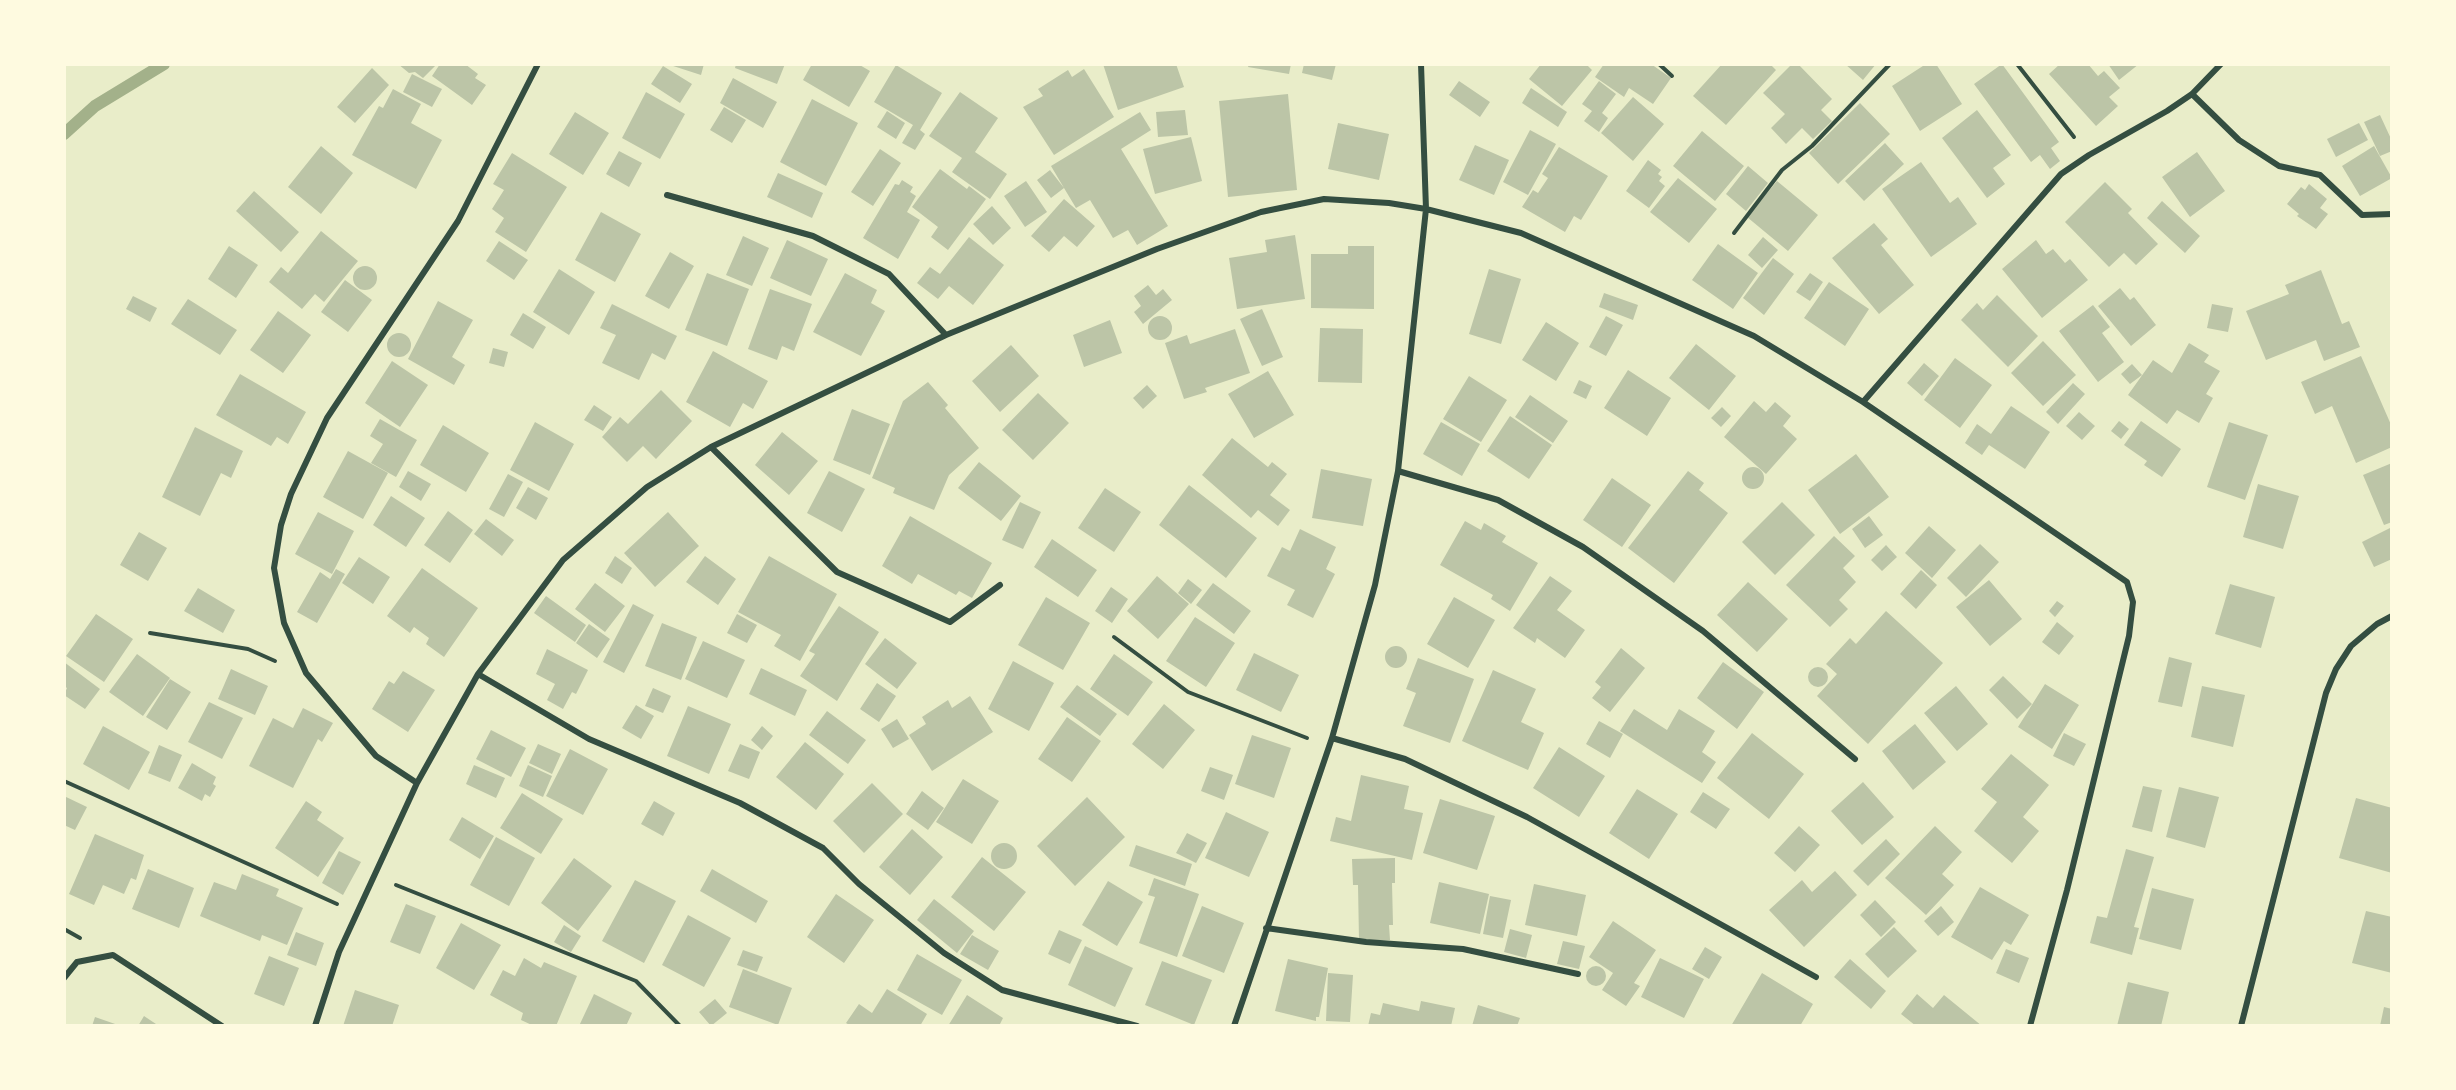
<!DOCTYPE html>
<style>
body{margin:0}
#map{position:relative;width:2456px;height:1090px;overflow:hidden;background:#e9edc9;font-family:"DejaVu Sans",sans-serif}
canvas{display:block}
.frame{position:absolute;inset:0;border:66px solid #fefae0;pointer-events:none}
</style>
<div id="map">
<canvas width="2456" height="1090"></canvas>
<div class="frame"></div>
</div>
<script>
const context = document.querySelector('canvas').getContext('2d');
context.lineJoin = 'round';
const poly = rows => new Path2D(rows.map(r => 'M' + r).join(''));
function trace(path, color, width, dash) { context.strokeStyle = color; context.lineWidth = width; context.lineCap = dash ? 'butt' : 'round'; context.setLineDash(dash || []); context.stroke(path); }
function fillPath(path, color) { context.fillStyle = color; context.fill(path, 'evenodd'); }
const stream = poly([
 [64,134,95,106,164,64]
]);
const building = poly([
 [398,64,437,64,423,78,415,72,409,73],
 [440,64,465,64,478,74,475,78,486,85,472,105,432,76],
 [667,64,704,64,701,75],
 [736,64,785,64,777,84,735,68],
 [812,64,858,64,870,71,849,107,803,80],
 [1103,64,1176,64,1184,87,1118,110],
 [1249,64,1291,64,1289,74,1248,67],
 [1304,64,1336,64,1332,80,1302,73],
 [1541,64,1586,64,1592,70,1562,106,1529,79],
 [1604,64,1651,64,1671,78,1653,104,1629,88,1624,97,1595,77],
 [1722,64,1770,64,1776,70,1726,125,1693,96],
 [1792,64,1798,64,1832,99,1821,110,1832,121,1813,139,1802,128,1786,144,1771,128,1785,114,1763,93],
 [1845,64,1876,64,1863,80],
 [1926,64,1936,64,1962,104,1920,131,1892,86],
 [2002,64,2059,142,2051,148,2060,161,2050,169,2040,155,2031,162,1974,84],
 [2060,64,2088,64,2098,76,2104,71,2120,88,2109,97,2118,106,2096,126,2049,74],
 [2108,64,2139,64,2119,80],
 [896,65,942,93,920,130,925,134,915,150,902,143,913,125,874,102],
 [663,66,692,84,680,103,651,84],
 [372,68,389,85,355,123,337,107],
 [1084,69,1114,117,1054,155,1023,107,1043,96,1038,89,1068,70,1072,77],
 [412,74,442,89,432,107,403,92],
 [733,78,777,102,763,128,720,103],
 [1459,81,1490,102,1480,117,1449,95],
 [1599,81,1616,94,1602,113,1608,118,1599,132,1584,121,1592,111,1582,104],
 [1531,88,1567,112,1558,127,1522,103],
 [393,89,421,104,411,123,442,140,416,189,352,155,379,106,383,108],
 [646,92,685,114,660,159,622,138],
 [960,92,998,118,975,152,1007,174,990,199,952,172,962,158,929,136],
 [1288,94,1297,190,1228,197,1219,101],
 [1633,97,1664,124,1633,161,1601,133],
 [812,99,858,123,826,186,780,162],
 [1860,103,1890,134,1838,184,1809,153],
 [724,107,746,120,732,143,710,130],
 [1185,110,1188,135,1158,137,1156,112],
 [1977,110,2011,155,1993,168,2005,184,1987,198,1942,138],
 [887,111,905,123,896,139,877,127],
 [575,112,609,133,583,175,549,154],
 [1140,112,1151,130,1121,149,1168,226,1137,245,1128,230,1113,238,1090,200,1076,208,1064,188,1051,198,1037,180,1050,170,1064,188,1051,166],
 [2380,115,2392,141,2392,151,2380,156,2364,122],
 [1338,123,1389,134,1379,180,1328,169],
 [2359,123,2368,140,2336,157,2327,139],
 [1530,130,1556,144,1528,195,1503,182],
 [1702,131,1744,166,1715,201,1673,166],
 [1191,137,1202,181,1155,194,1143,149],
 [1885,143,1904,164,1864,201,1845,181],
 [1475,145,1509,160,1494,195,1459,180],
 [321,146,353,173,321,214,288,187],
 [2374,146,2392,178,2360,196,2342,166],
 [1559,147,1608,176,1581,220,1574,216,1565,232,1522,207,1533,190,1538,193,1548,178,1542,174],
 [880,149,901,163,873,206,851,192],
 [619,151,642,163,629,187,606,174],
 [2197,152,2225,191,2190,217,2162,177],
 [512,153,567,187,526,252,495,232,504,218,492,209,504,190,493,184],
 [1648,160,1661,170,1658,174,1662,177,1659,181,1665,186,1649,208,1626,191],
 [1921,162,1950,203,1958,197,1977,224,1931,257,1882,189],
 [1748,166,1768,183,1746,211,1726,194],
 [940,169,967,189,969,186,986,199,948,250,931,237,938,227,912,207],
 [778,173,823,193,812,218,767,197],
 [1678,178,1717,209,1689,243,1650,212],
 [902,180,913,187,910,192,916,196,907,212,920,220,898,259,863,238,895,184,899,185],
 [1026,181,1047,212,1025,227,1004,196],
 [1777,181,1818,215,1788,251,1747,217],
 [2105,182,2132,209,2128,213,2158,244,2136,265,2124,253,2109,267,2065,222],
 [2309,184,2327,199,2320,208,2328,214,2316,229,2297,216,2299,214,2287,204,2301,187,2305,190],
 [254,191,299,232,281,252,236,211],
 [1064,199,1095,226,1077,247,1064,236,1049,252,1031,236],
 [2162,201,2200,236,2185,253,2147,218],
 [992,206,1011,228,993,245,973,224],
 [601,212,641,234,615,282,575,260],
 [1874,223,1888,239,1881,245,1914,285,1879,314,1832,258],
 [321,231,358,261,324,302,315,294,302,309,269,282,281,267,288,273],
 [1295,235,1305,299,1237,309,1229,258,1267,252,1265,240],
 [743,236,769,248,752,286,726,275],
 [969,237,1004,265,973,305,949,286,938,299,917,283,930,267,940,274],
 [1763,237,1778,250,1762,268,1748,255],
 [787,240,828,259,811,296,770,278],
 [2036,240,2046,254,2053,249,2065,263,2070,259,2088,280,2042,318,2002,269],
 [499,241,528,260,514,280,486,261],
 [1718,244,1758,273,1733,309,1692,280],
 [229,246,258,265,236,298,208,279],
 [1348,246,1374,246,1374,309,1311,308,1311,254,1348,254],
 [670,252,694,266,669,309,645,296],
 [1773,258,1794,274,1764,315,1743,298],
 '353 278a12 12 0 1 1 24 0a12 12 0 1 1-24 0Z',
 [559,269,595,292,569,335,533,312],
 [1489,269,1521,279,1501,344,1469,334],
 [2321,270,2342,324,2349,321,2360,347,2324,361,2316,340,2266,360,2246,311,2289,294,2285,285],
 [707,273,749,289,727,346,685,330],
 [845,273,877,290,871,303,885,311,861,356,813,332],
 [1810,273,1823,282,1810,301,1796,292],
 [345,280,372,300,348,332,321,312],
 [1829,282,1869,309,1845,346,1804,318],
 [1148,285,1156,295,1163,289,1172,300,1143,324,1134,312,1141,306,1134,296],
 [2120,288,2130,300,2134,297,2156,325,2131,346,2098,306],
 [770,289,812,304,794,351,782,346,777,360,748,349],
 [1604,293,1638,305,1633,320,1599,307],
 [1997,295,2038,336,2008,367,1961,320,1977,303,1983,310],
 [133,296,157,308,150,322,126,309],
 [188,299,237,330,220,355,171,324],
 [438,301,473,320,452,357,465,365,454,385,408,359],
 [612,304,677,336,665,360,652,353,639,380,602,363,616,335,600,328],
 [2212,304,2233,308,2228,332,2207,328],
 [2093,305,2110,327,2102,333,2124,362,2098,382,2059,331],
 [1262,309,1283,357,1262,366,1240,319],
 [278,311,311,335,283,373,250,350],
 [523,313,546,327,533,349,510,335],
 '1148 328a12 12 0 1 1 24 0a12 12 0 1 1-24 0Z',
 [1606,316,1623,325,1606,356,1589,347],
 [1110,320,1122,353,1084,367,1073,335],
 [1546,322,1579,343,1556,381,1522,360],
 [1320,328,1363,329,1362,383,1318,382],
 [1235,329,1250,373,1205,388,1207,392,1184,399,1165,343,1187,335,1190,344],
 '387 345a12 12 0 1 1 24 0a12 12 0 1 1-24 0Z',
 [2043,341,2076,375,2043,406,2011,373],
 [2189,343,2209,355,2204,362,2220,371,2206,394,2213,398,2199,423,2177,410,2167,424,2128,395,2153,360,2172,373],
 [1696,344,1736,376,1709,410,1669,378],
 [1011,345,1039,376,1000,412,972,381],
 [493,348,508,352,504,367,489,363],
 [713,351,768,381,753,409,743,403,730,427,686,402],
 [2361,356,2392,427,2392,447,2356,463,2332,406,2315,414,2301,382],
 [1955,358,1992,385,1960,428,1924,400],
 [392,361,428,385,400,427,365,403],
 [1924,363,1939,376,1922,396,1907,383],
 [2132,364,2142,375,2130,384,2121,374],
 [1628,370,1671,398,1647,436,1604,408],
 [1268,371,1294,415,1254,438,1228,394],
 [240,374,306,412,288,444,277,437,271,446,216,415],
 [1469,376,1507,400,1481,442,1443,419],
 [1579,380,1592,386,1586,399,1573,393],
 [928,382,948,405,945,408,979,448,949,475,934,510,893,493,895,488,872,478,903,401],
 [2073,383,2085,394,2058,424,2046,412],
 [1147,385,1157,396,1143,409,1133,398],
 [661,390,692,421,656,459,643,446,627,462,602,437,620,417,628,424],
 [1038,393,1069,423,1033,460,1002,430],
 [1530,395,1568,421,1553,443,1515,417],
 [1754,401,1766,412,1775,402,1791,416,1783,426,1797,439,1766,474,1724,437],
 [594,405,612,417,603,431,584,420],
 [2011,406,2050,432,2025,469,1989,445,1982,455,1965,443,1977,424,1991,434],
 [1722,407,1731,416,1721,427,1711,418],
 [852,409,890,424,870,475,833,460],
 [2079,412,2095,426,2082,440,2066,426],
 [1510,416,1552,445,1529,479,1487,451],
 [380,419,417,440,396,477,371,463,383,444,370,436],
 [2119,421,2129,429,2121,439,2111,431],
 [2141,421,2181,449,2162,477,2144,465,2147,461,2124,445],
 [535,422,574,444,549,491,510,470],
 [1441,422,1480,444,1462,476,1423,454],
 [2229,422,2268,435,2245,500,2207,487],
 [443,425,489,453,466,492,420,465],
 [195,427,243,451,231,478,221,473,200,516,162,497],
 [782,432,818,461,789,495,755,465],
 [1232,438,1268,467,1272,462,1287,474,1270,495,1290,510,1278,526,1258,510,1251,518,1202,475],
 [348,451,388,473,363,519,323,497],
 [1856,454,1889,497,1840,534,1808,490],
 [979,462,1021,496,1001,521,958,488],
 [2392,463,2392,522,2384,525,2363,475],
 '1742 478a11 11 0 1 1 22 0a11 11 0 1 1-22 0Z',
 [1321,469,1372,479,1363,526,1312,518],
 [408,471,431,484,421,501,399,487],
 [829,471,865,489,842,532,807,513],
 [1688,471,1704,483,1699,490,1728,513,1674,583,1628,548],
 [508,474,523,482,504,517,489,509],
 [1612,478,1651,505,1622,547,1583,520],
 [2258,484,2299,496,2283,549,2243,537],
 [1189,485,1257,538,1226,578,1159,525],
 [528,487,548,498,536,520,516,508],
 [1105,488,1141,512,1114,552,1078,528],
 [391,496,425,518,406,547,373,525],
 [1020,502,1041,512,1023,549,1002,540],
 [1782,502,1815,535,1775,575,1742,542],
 [448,511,473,530,450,563,424,545],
 [318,512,354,531,332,574,295,554],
 [668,512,699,546,655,587,624,553],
 [910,516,992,563,972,598,959,591,956,595,918,574,912,584,882,566],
 [1869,516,1883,535,1865,548,1852,529],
 [486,519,514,540,502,556,474,534],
 [1465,521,1481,530,1484,523,1506,536,1502,542,1538,563,1510,611,1491,599,1493,595,1440,565],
 [1929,526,1956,550,1932,578,1905,553],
 [2392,527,2392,559,2374,567,2362,542],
 [1300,529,1336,547,1326,569,1335,574,1313,618,1287,605,1295,590,1267,576,1282,547,1290,551],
 [139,532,167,548,148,581,120,565],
 [1834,536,1855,556,1843,568,1856,582,1839,600,1848,609,1830,627,1786,585],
 [1052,539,1097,570,1078,597,1034,567],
 [1980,544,1999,562,1966,597,1947,578],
 [1886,545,1897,557,1882,571,1871,560],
 [615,556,632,568,622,584,605,573],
 [705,556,736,579,718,605,686,582],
 [769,556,837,594,800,661,774,646,781,635,738,612],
 [359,557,390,577,373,604,342,583],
 [422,568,478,608,444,657,426,644,429,638,414,627,410,633,387,616],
 [336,569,345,574,317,623,297,612,320,572,330,579],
 [1921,570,1937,585,1916,609,1900,594],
 [1157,576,1189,604,1158,639,1127,611],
 [1550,576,1572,591,1557,610,1585,630,1565,658,1537,638,1535,643,1513,628],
 [1188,579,1202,590,1191,604,1178,593],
 [1989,580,2022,619,1990,646,1956,607],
 [1748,582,1788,619,1757,652,1717,615],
 [595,583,625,606,605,632,575,609],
 [1213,583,1251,611,1234,634,1196,605],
 [2230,584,2275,597,2261,648,2215,634],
 [1111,587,1128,599,1112,623,1095,611],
 [198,588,235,610,223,633,184,611],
 [546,596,586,625,575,642,534,613],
 [1046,597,1090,623,1063,670,1018,645],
 [1454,597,1495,620,1468,668,1427,644],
 [2057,601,2064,606,2055,617,2049,611],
 [633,604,654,615,624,673,603,662],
 [839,606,879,632,837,701,800,676,815,654,809,651],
 [1886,611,1943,663,1868,744,1817,696,1837,674,1826,664,1850,638,1856,644],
 [96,614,133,639,104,682,66,656],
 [737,614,757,625,747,643,727,633],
 [1195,617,1235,643,1206,687,1166,661],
 [2057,622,2074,636,2059,655,2042,642],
 [662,623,697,637,681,680,645,666],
 [589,624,610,639,597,658,576,643],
 [885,638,917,663,897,689,865,664],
 [703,641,745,660,727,698,685,679],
 '1385 657a11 11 0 1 1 22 0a11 11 0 1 1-22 0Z',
 [1621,648,1645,668,1610,712,1592,698,1601,687,1595,682],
 [547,649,588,670,576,694,572,692,563,709,547,700,555,684,536,674],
 [1254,653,1299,675,1281,712,1236,690],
 [137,654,170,678,143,716,109,692],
 [1114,654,1153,682,1128,716,1090,689],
 [2169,657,2192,663,2182,707,2158,702],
 [1418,658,1474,679,1450,743,1403,726,1416,693,1406,689],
 [1013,661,1054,683,1029,731,988,709],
 [64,662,100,689,85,709,64,695,67,688,64,686],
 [1723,662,1764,692,1737,729,1697,698],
 '1808 677a10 10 0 1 1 20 0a10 10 0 1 1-20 0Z',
 [761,668,807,690,795,716,749,694],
 [231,669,268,686,255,715,218,699],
 [1493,670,1536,689,1521,722,1544,733,1528,770,1462,741],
 [403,671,435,690,408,732,372,709,389,681,394,684],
 [2003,676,2032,704,2017,719,1989,690],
 [170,679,191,692,167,730,146,717],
 [877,683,896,696,879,722,860,709],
 [2045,684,2079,705,2052,749,2018,727],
 [1077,685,1117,714,1100,736,1060,707],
 [1956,686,1988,724,1957,751,1924,713],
 [2202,686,2245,695,2233,747,2191,737],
 [653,688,671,696,663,713,645,706],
 [970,696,993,732,932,771,909,735,926,724,922,717,948,700,952,708],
 [209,702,243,718,222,759,188,742],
 [1164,704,1195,730,1163,769,1132,744],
 [636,705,654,716,641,739,622,728],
 [688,706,731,724,709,774,667,756],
 [303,708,333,723,322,742,318,739,293,788,249,766,273,718,293,728],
 [1634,709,1667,730,1679,709,1715,731,1702,752,1716,762,1702,783,1620,731],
 [827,711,866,740,848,764,809,735],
 [1067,717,1101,741,1072,782,1038,759],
 [897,719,909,739,893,748,881,729],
 [1599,721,1623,734,1610,758,1586,744],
 [1915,724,1946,762,1913,790,1882,751],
 [103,726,150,752,129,790,83,764],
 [762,726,773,736,762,750,751,740],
 [491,730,526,748,511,777,476,759],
 [1752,733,1804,774,1769,819,1717,778],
 [2064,733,2086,744,2074,766,2053,756],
 [1252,735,1291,748,1274,798,1235,784],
 [805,742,844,774,816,810,776,777],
 [538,744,561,754,552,774,529,763],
 [740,744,760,752,749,779,728,771],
 [159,745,182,755,170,782,148,773],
 [1559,747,1605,776,1579,817,1533,788],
 [570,749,608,769,583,815,546,796],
 [2011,754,2049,785,2023,817,2039,831,2012,863,1974,831,1997,802,1981,789],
 [192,763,216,777,213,784,216,786,210,797,205,794,202,801,178,788],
 [474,765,505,778,496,798,466,784],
 [528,765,552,776,543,797,519,786],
 [1210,767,1233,775,1224,800,1201,791],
 [1361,775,1409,786,1404,809,1423,813,1412,860,1330,841,1336,817,1351,821],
 [963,779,999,801,972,844,936,822],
 [1863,782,1894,817,1862,845,1831,811],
 [872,783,903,814,864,853,833,821],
 [2143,786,2162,790,2152,832,2132,827],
 [2179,787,2219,797,2205,848,2166,837],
 [1637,789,1678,814,1649,859,1609,833],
 [922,791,944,808,928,830,906,814],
 [1703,792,1730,809,1716,829,1690,812],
 [522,793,563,819,541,854,500,828],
 [64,796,87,807,75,830,64,825],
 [1087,797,1125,837,1075,886,1037,846],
 [2356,798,2392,808,2392,873,2339,858],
 [1440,799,1495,816,1477,870,1423,853],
 [306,801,322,812,317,820,344,838,318,877,275,848],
 [654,801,675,813,663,836,641,824],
 [1226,812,1269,832,1249,877,1205,858],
 [462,817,494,836,480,859,449,840],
 [1799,826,1820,845,1795,872,1774,853],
 [1935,826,1962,852,1942,874,1954,885,1926,915,1885,878],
 [912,829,943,857,910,895,879,867],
 [1187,833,1207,843,1196,863,1176,853],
 [95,834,144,855,136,880,131,878,124,894,103,885,94,905,69,894],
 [496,837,535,858,509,906,470,885],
 [1886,839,1900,854,1868,886,1853,871],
 '991 856a13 13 0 1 1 26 0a13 13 0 1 1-26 0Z',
 [1136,845,1192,864,1185,886,1129,866],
 [2126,849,2154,857,2134,927,2139,928,2132,955,2090,943,2097,916,2107,918],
 [339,851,361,862,343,895,322,883],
 [982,857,1026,892,994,931,951,897],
 [574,858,612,886,578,931,541,903],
 [1395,858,1395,883,1392,883,1393,925,1389,925,1390,940,1359,940,1358,885,1353,885,1352,859],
 [148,869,194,888,179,928,132,909],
 [712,869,768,901,756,923,700,891],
 [1835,871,1857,895,1804,947,1769,910,1802,880,1812,892],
 [242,874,279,889,276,896,303,908,287,945,262,935,260,941,200,916,214,882,236,890],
 [1154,878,1199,894,1177,957,1139,943,1155,897,1148,895],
 [635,880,676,901,644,963,602,941],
 [1108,881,1143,902,1117,946,1082,925],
 [1439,882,1489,894,1480,934,1430,923],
 [1534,884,1586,895,1577,936,1525,925],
 [1980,887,2029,915,2011,945,2004,941,1992,960,1951,937],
 [2152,888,2194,899,2181,950,2139,939],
 [836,894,874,920,844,963,807,937],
 [1490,896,1511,900,1503,938,1483,934],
 [934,899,974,931,957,953,917,920],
 [1875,900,1896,922,1881,937,1860,915],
 [406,904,436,916,420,954,390,942],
 [1202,906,1244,923,1224,973,1182,956],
 [1941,906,1954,922,1938,936,1924,921],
 [2366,911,2392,917,2392,973,2352,963],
 [688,915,731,938,704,987,662,965],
 [1613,921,1656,950,1634,983,1640,986,1626,1006,1602,990,1613,973,1589,957],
 [461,923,501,945,474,990,436,968],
 [564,925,581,936,571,952,554,942],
 [1894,927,1917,951,1888,978,1865,954],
 [1510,929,1532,935,1526,958,1504,952],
 [1059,930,1082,940,1070,964,1048,954],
 [296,932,324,943,316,966,287,955],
 [972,935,999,951,988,970,960,954],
 [1563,941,1585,946,1579,969,1557,964],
 [1085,946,1133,968,1115,1007,1068,985],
 [1705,947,1722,957,1709,979,1692,969],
 [2006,949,2029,958,2019,983,1996,973],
 [743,950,763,957,757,972,737,965],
 [917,954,962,980,942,1015,897,990],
 [269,956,299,968,284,1006,254,994],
 [524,958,541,968,544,962,577,976,556,1026,534,1026,521,1020,523,1013,490,995,503,970,515,976],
 [1660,958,1704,979,1684,1018,1641,997],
 [1288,959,1328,968,1319,1017,1316,1017,1316,1021,1275,1011],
 [1850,959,1886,991,1871,1009,1834,977],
 [1162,961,1212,980,1194,1025,1145,1005],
 '1586 976a10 10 0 1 1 20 0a10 10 0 1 1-20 0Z',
 [743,969,792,988,778,1025,729,1007],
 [1328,973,1353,975,1350,1022,1326,1021],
 [1762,973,1813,1004,1800,1026,1731,1026],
 [2128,982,2169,992,2161,1026,2117,1026],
 [887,989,927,1014,920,1026,851,1026,846,1023,859,1004,872,1013],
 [355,990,399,1005,392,1026,343,1026],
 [594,994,632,1013,626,1026,579,1026],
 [1917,994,1933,1008,1944,995,1982,1026,1916,1026,1901,1014],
 [967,995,1003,1018,999,1026,948,1026],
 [715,999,727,1013,711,1026,699,1012],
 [1421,1001,1455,1008,1451,1026,1368,1026,1371,1013,1380,1015,1383,1003,1419,1011],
 [1478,1005,1520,1018,1517,1026,1472,1026],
 [2384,1007,2392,1009,2392,1026,2380,1026],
 [144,1016,159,1026,138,1026],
 [95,1017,118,1025,118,1026,92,1026]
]);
const path = poly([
 [1659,64,1672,76],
 [2017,64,2074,137],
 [1734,233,1782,170,1812,146,1890,64],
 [150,633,248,649,275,661],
 [1114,637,1188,692,1307,738],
 [64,781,337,904],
 [396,885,636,981,680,1026],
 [64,929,80,938]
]);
const minor = poly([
 [2192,94,2239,140,2279,166,2320,175,2362,215,2392,214],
 [667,195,813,236,889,274,946,335],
 [1863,402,2061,174,2089,155,2167,111,2192,94,2221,64],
 [711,447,837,572,950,622,1000,585],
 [1398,471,1498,500,1583,547,1703,631,1855,759],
 [478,674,589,739,740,803,823,848,859,884,944,953,1002,990,1137,1026],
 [1332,738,1405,759,1527,817,1816,977],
 [417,783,376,756,306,673,284,623,274,568,281,525,291,494,327,418,458,221,538,64],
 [1266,928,1366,942,1463,949,1578,974],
 [64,978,77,962,113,955,222,1026],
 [315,1026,339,952,417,783,478,674,563,560,647,487,711,447,946,335,1157,249,1261,212,1324,199,1389,203,1426,209,1521,233,1754,336,1863,402,2127,582,2133,602,2129,636,2067,890,2030,1026],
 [1234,1026,1332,738,1375,585,1398,471,1426,209,1421,64],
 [2241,1026,2326,693,2336,669,2351,646,2377,624,2392,616]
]);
trace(stream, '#a3b18a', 12);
fillPath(building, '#bcc5a7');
trace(path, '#344e41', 4);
trace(minor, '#344e41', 6);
</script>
